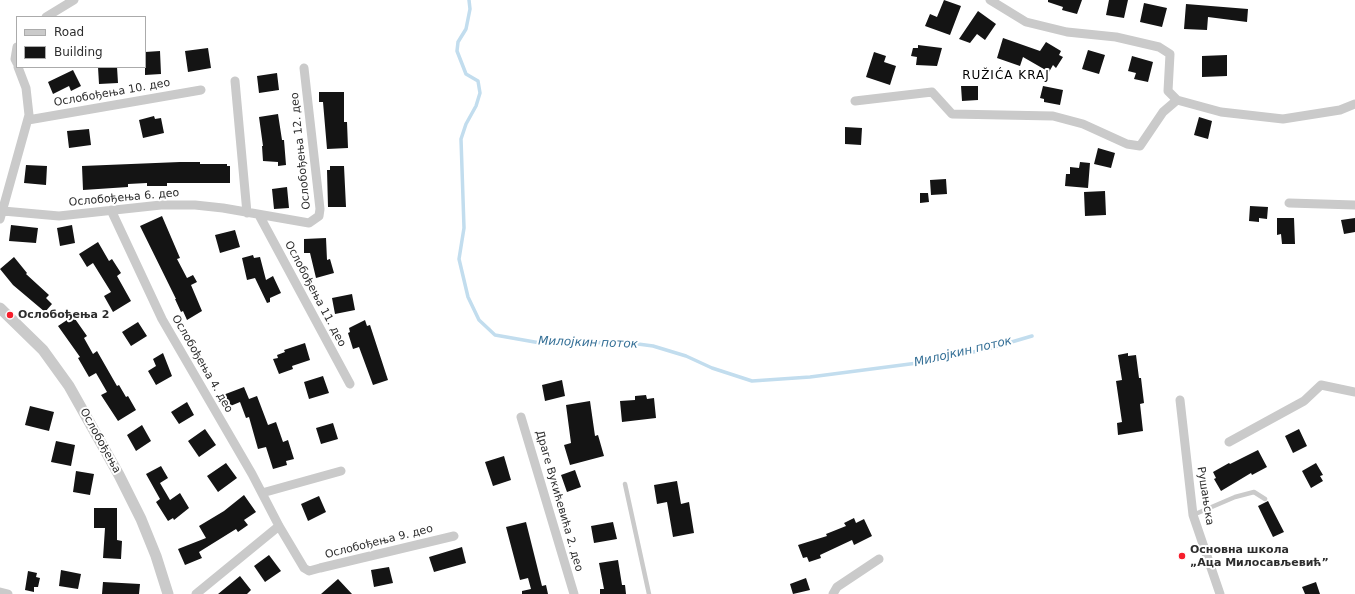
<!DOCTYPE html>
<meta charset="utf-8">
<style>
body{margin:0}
#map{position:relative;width:1355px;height:594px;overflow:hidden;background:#fff;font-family:"DejaVu Sans",sans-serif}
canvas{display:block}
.legend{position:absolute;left:16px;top:16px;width:130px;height:52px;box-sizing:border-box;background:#fff;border:1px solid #ababab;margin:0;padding:5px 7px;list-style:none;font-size:12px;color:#2d2d2d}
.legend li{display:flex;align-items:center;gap:8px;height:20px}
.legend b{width:20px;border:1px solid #ababab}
</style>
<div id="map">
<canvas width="1355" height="594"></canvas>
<ul class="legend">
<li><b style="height:5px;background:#cacaca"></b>Road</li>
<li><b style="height:11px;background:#141414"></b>Building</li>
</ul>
</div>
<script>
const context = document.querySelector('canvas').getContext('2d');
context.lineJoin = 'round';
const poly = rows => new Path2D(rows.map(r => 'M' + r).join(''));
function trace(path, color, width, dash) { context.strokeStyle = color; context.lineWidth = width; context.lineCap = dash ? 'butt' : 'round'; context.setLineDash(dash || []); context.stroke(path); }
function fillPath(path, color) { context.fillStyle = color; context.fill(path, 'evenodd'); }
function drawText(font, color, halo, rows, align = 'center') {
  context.font = font + ' "DejaVu Sans",sans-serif'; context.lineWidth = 4; context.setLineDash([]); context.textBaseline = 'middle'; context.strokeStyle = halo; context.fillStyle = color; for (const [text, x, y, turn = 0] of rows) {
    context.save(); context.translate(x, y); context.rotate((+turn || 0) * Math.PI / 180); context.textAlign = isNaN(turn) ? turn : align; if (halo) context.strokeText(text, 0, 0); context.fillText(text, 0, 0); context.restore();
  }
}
const stream = poly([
 [469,0,470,9,466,29,458,42,457,51,466,74,478,81,480,93,476,106,466,124,461,139,464,228,459,259,468,297,479,320,495,335,546,344,623,342,653,346,686,356,712,368,752,381,810,377,933,361,991,348,1032,336]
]);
const building = poly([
 [944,0,961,6,950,35,925,26,930,14,937,17],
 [1048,0,1082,0,1077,14,1062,10,1063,7,1048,2],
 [1109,0,1128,0,1124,18,1106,15],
 [1144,3,1167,8,1162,27,1140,22],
 [1186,4,1248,9,1247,22,1208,17,1207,30,1184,29],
 [978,11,996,24,985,40,977,34,970,43,959,39],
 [1003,38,1040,51,1046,42,1061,51,1059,55,1063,57,1056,68,1053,65,1049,72,1023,57,1020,66,997,58],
 [918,45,942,48,937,66,916,65,917,57,911,56,913,48,918,48],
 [208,48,211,68,188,72,185,51],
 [1088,50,1105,55,1099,74,1082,69],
 [160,51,161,74,145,75,145,52],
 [874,52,886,56,884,62,896,66,890,85,866,77],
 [1227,55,1227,76,1202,77,1202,56],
 [1132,56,1153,62,1148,82,1134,79,1136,73,1128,71],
 [98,67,117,67,118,83,99,84],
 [73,70,81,86,71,91,69,86,53,94,48,82],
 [277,73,279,90,259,93,257,76],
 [961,86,978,86,978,100,962,101],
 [1043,86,1063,90,1060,105,1044,102,1044,99,1040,98],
 [319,92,344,92,344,122,347,122,348,148,327,149,323,102,319,102],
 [278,114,282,140,284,140,286,165,278,166,278,162,263,161,262,146,263,146,259,117],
 [154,116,155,119,161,118,164,133,143,138,139,120],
 [1199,117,1212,121,1208,139,1194,135],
 [845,127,862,128,861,145,845,144],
 [89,129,91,145,69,148,67,131],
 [1098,148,1115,153,1111,168,1094,164],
 [180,162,200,162,200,164,227,164,227,166,230,166,230,183,167,183,167,186,147,186,147,183,128,184,128,187,83,190,82,166],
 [1080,162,1090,163,1088,188,1065,186,1066,174,1070,174,1070,167,1079,168],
 [26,165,47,166,46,185,24,183],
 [330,166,344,166,346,207,328,207,327,170,330,170],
 [946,179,947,194,931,195,930,180],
 [287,187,289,208,274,209,272,189],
 [1105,191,1106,215,1085,216,1084,192],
 [920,193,928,193,929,202,920,203],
 [1250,206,1268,207,1267,219,1259,218,1259,222,1249,221],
 [162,216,180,258,177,259,187,278,193,275,197,282,191,285,202,311,187,320,183,311,181,312,175,299,176,299,140,226],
 [1277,218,1294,218,1295,244,1282,244,1281,234,1277,235],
 [1355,218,1355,232,1344,234,1341,220],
 [11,225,38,228,36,243,9,241],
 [72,225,75,243,60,246,57,228],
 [235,230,240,247,220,253,215,235],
 [326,238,327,260,330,259,334,273,316,278,310,253,304,253,304,239],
 [98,242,109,261,112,259,121,273,117,276,131,301,113,312,104,296,111,292,93,263,87,267,79,254],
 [253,255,254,258,260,257,266,280,273,276,281,293,270,298,270,302,267,303,255,278,247,280,242,258],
 [14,257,27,273,26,274,49,295,46,298,52,304,45,312,13,285,0,269],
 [352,294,355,310,335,314,332,298],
 [73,316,87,336,84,338,93,354,97,351,117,386,119,385,126,397,128,396,136,410,118,421,101,395,107,392,96,373,89,377,78,358,80,357,58,326],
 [365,320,367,326,370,325,388,380,373,385,359,347,353,349,348,333,350,332,349,328],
 [138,322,147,336,131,346,122,332],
 [305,343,310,360,292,366,293,369,279,374,273,359,278,358,277,355,285,352,284,350],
 [163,353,172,376,156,385,148,371,156,366,153,359],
 [1128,353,1128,356,1136,355,1139,378,1141,378,1144,403,1140,404,1143,431,1118,435,1117,423,1122,422,1116,381,1122,380,1118,355],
 [323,376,329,393,309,399,304,382],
 [562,380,565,396,545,401,542,385],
 [244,387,249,399,257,396,268,425,276,422,283,442,288,440,294,459,286,461,287,465,273,469,266,447,258,449,249,417,246,418,240,402,228,407,223,395],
 [646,395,647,399,654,398,656,418,622,422,620,401,635,400,635,396],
 [590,401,595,436,598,435,604,456,570,465,564,445,571,443,566,405],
 [187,402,194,415,179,424,171,412],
 [30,406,54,412,49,431,25,425],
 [333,423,338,439,321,444,316,428],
 [142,425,151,441,136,451,127,435],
 [205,429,216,445,199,457,188,441],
 [1299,429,1307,446,1293,453,1285,436],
 [56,441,75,445,71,466,51,462],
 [1258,450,1267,467,1252,475,1251,473,1221,491,1214,479,1216,478,1213,472,1229,463,1230,464],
 [504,456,511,480,493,486,485,462],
 [226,463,237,478,218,492,207,476],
 [1316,463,1323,475,1320,476,1323,481,1311,488,1302,471],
 [161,466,168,478,160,483,170,500,180,493,189,508,174,520,173,518,168,521,156,502,160,499,146,474],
 [575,470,581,487,567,492,561,475],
 [76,471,94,474,90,495,73,492],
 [677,481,681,504,689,502,694,533,673,537,667,502,657,504,654,485],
 [244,495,256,512,244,520,248,525,238,532,236,529,199,552,202,558,185,565,178,549,206,538,199,526,224,511],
 [319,496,326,512,308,521,301,504],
 [1268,501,1284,532,1273,537,1258,506],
 [94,508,117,508,117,540,122,541,121,559,103,558,105,528,94,528],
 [854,518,856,523,864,519,872,536,854,545,852,540,820,555,821,558,809,562,807,557,803,558,798,545,827,536,826,534,846,526,844,523],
 [526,522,542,586,546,585,548,594,522,594,522,591,531,589,528,578,520,580,506,527],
 [613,522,617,539,594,543,591,526],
 [462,547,466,563,434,572,429,557],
 [269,555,281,571,265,582,254,566],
 [618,560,622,585,625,585,626,594,600,594,600,589,604,589,599,563],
 [389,567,393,583,374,587,371,570],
 [61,570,81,574,78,589,59,586],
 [28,571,37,573,36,577,40,578,38,587,34,587,34,592,25,590],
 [240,576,251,590,247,594,218,594],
 [806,578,810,590,793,594,790,584],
 [338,579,352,594,321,594],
 [103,582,140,584,139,594,102,594],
 [1316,582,1320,594,1305,594,1302,587]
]);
const service = poly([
 [625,484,649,594],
 [1193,515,1235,497,1254,492,1265,499]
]);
const minor = poly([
 [990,0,1026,22,1067,32,1116,37,1159,47,1170,54,1168,91,1177,100],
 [46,17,74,0],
 [17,47,15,59,17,63],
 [235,81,247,213],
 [1177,100,1221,112,1283,119,1340,110,1355,104],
 [855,101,932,92,952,114,1053,116,1083,124,1127,144,1140,146,1163,112,1177,100],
 [28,120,201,90],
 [1289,203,1355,205],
 [111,210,162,319,252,474,279,526,304,568,309,571,320,568,454,536],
 [3,211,59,216,161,205,195,205,223,208,309,223,319,216,320,209,304,68],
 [259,215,350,384],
 [0,219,29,115,26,88,18,67],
 [1180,400,1193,515,1220,594],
 [521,417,574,594],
 [1229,442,1304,401,1321,385,1355,392],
 [262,493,341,471],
 [0,592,8,594],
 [196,594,279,526],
 [833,594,837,587,879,559]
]);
const tertiary = poly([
 [0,308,43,350,69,386,119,475,141,519,156,556,168,594]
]);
const markers = [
 [10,315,4,"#f61d2b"],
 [1182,556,4,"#f61d2b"]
];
const streetNames = [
 ["Ослобођења 10. део",112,93,-10],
 ["Ослобођења 12. део",301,151,-96],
 ["Ослобођења 6. део",124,198,-5],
 ["Ослобођења 11. део",315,294,62],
 ["Ослобођења 4. део",202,364,60],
 ["Ослобођења",100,441,61],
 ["Рушањска",1205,496,81],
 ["Драге Вукићевића 2. део",559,501,74],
 ["Ослобођења 9. део",379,542,-14]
];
const poiNames = [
 ["Ослобођења 2",18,315],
 ["Основна школа",1190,550],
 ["„Аца Милосављевић”",1190,563]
];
const neighbourhoodNames = [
 ["RUŽIĆA KRAJ",1006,76]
];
const waterNames = [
 ["Милојкин поток",588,343,2],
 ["Милојкин поток",963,352,-13]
];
trace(stream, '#c2ddee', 3.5);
fillPath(building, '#141414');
trace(service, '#cacaca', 4.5);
trace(minor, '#cacaca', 9);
trace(tertiary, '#cacaca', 11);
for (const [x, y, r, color] of markers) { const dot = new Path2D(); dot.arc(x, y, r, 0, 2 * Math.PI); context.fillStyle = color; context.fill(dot); trace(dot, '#fff', 1.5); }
drawText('11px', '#2d2d2d', '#fff', streetNames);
drawText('bold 11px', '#2d2d2d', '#fff', poiNames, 'left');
context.letterSpacing = '1px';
drawText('12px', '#000', '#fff', neighbourhoodNames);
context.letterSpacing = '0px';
drawText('italic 12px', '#346f96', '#fff', waterNames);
</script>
